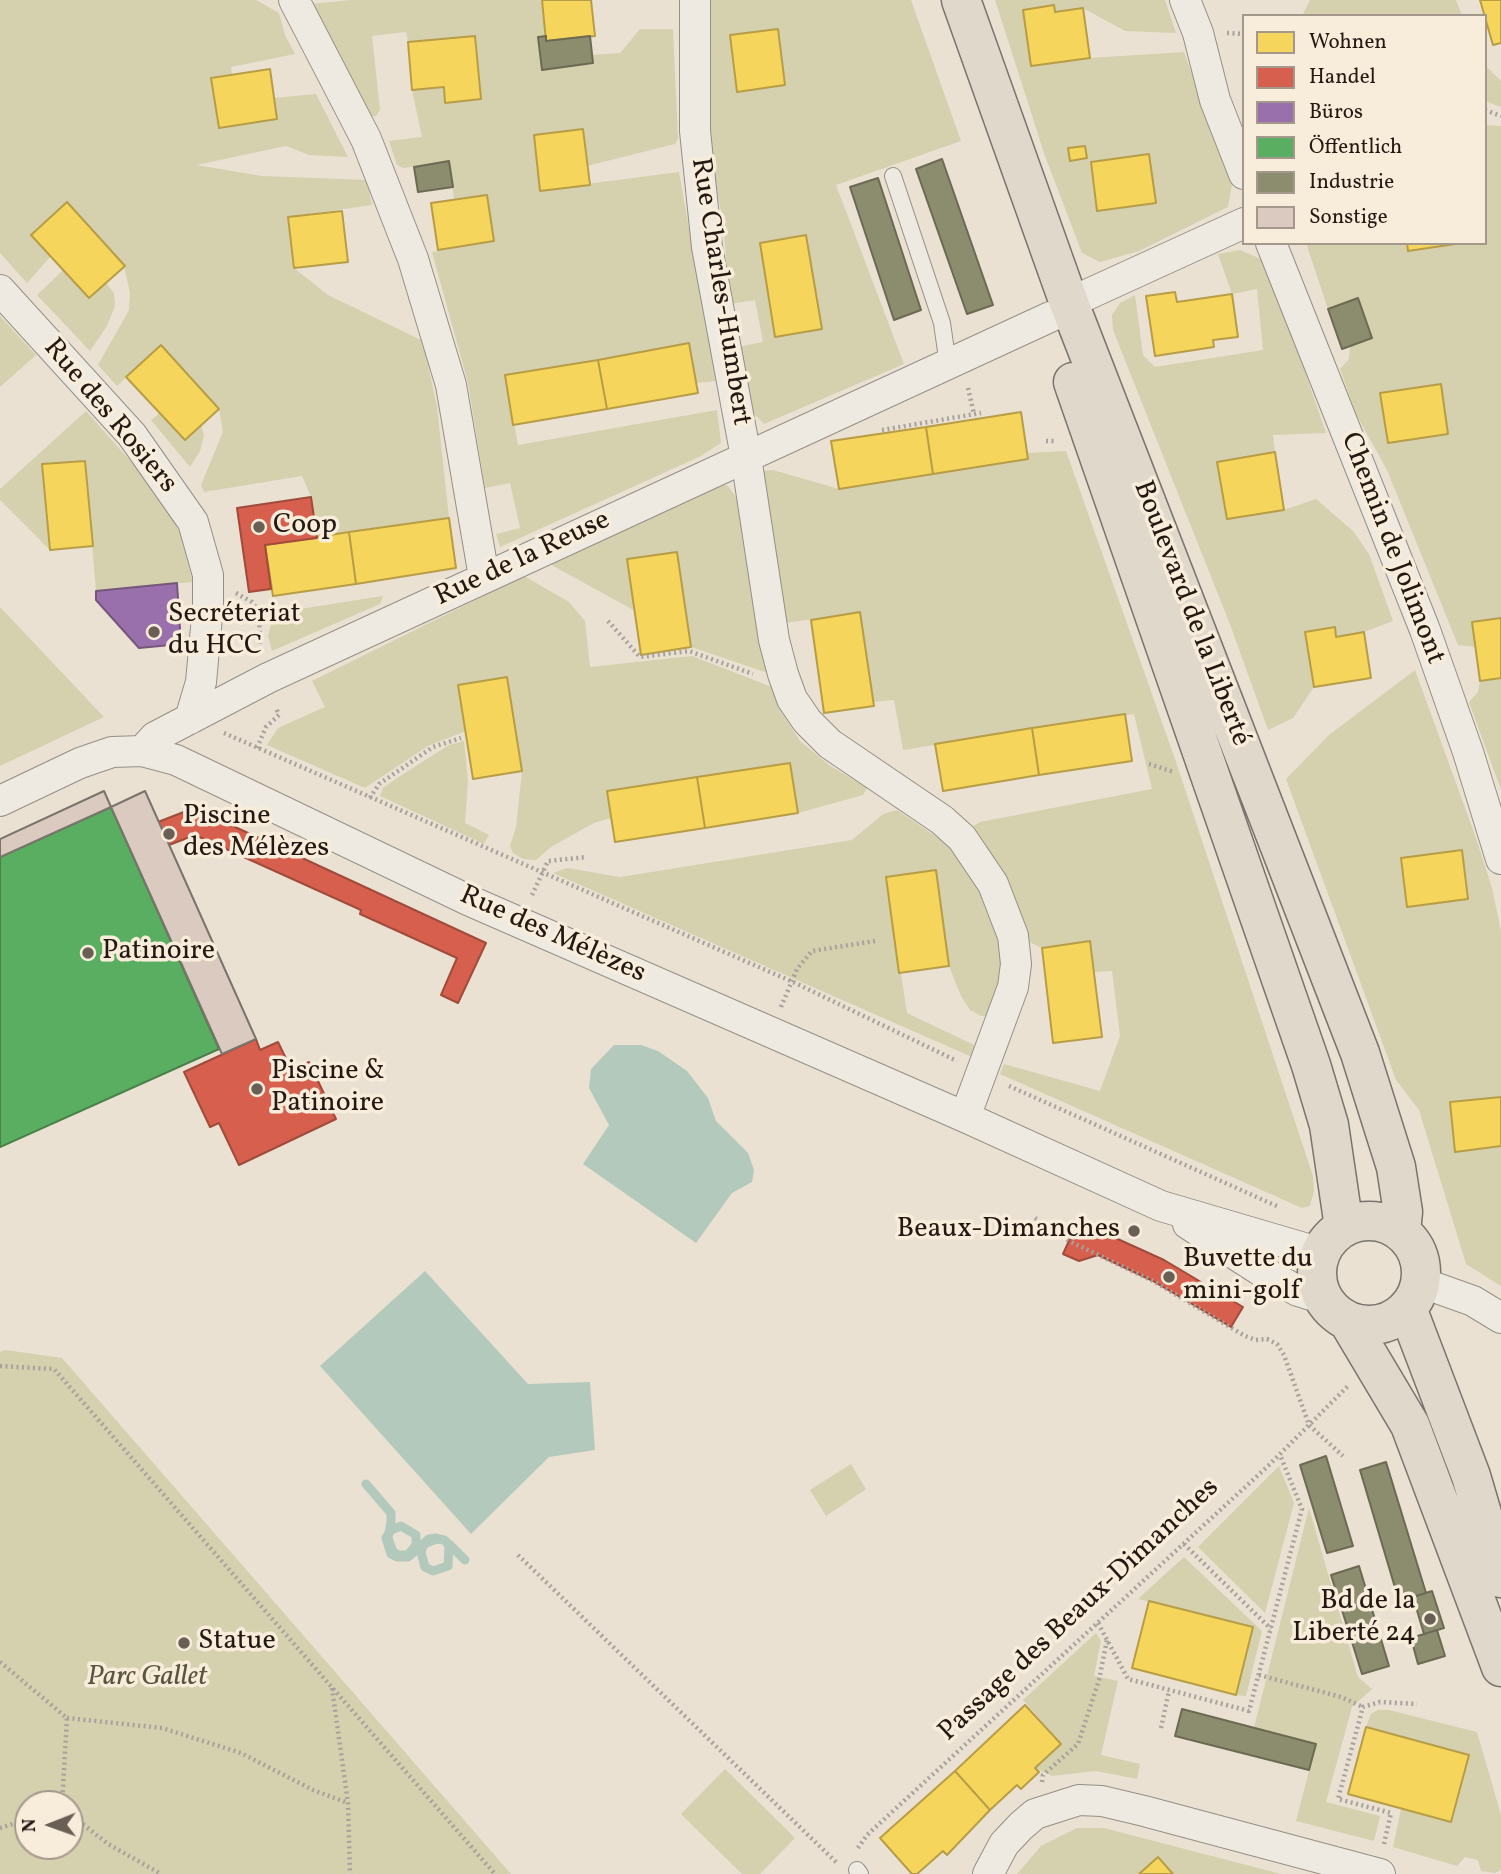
<!DOCTYPE html>
<meta charset="utf-8">
<style>
body{margin:0}
#map{position:relative;width:1501px;height:1874px;overflow:hidden;background:#eae1d2;font-family:Vollkorn,serif}
canvas{display:block}
.legend{position:absolute;left:1242px;top:14px;width:245px;height:231px;box-sizing:border-box;background:#f8eddb;border:2px solid #a3988b;margin:0;padding:9px 12px;list-style:none;font-size:21px;color:#231912}
.legend li{display:flex;align-items:center;gap:14px;height:35px}
.legend b{width:35px;border:2px solid #a3988b}
.north{position:absolute;left:14px;top:1790px;width:70px;height:70px;box-sizing:border-box;background:#f8eddb;border:2px solid #a3988b;border-radius:50%;rotate:269deg;font-size:19px;font-weight:700;line-height:28px;text-align:center;color:#231912}
.north::after{content:'';display:block;margin:auto;width:24px;height:32px;background:#695f55;clip-path:polygon(50% 0,100% 100%,50% 72%,0 100%)}
</style>
<div id="map">
<canvas width="1501" height="1874"></canvas>
<ul class="legend">
<li><b style="height:19px;background:#f6d55c"></b>Wohnen</li>
<li><b style="height:19px;background:#d6604d"></b>Handel</li>
<li><b style="height:19px;background:#9970ab"></b>Büros</li>
<li><b style="height:19px;background:#5aae61"></b>Öffentlich</li>
<li><b style="height:19px;background:#8c8c6e"></b>Industrie</li>
<li><b style="height:19px;background:#dbcabf"></b>Sonstige</li>
</ul>
<div class="north">N</div>
</div>
<script>
const context = document.querySelector('canvas').getContext('2d');
context.lineJoin = 'round';
function fillPath(path, color) { context.fillStyle = color; context.fill(path, 'evenodd'); }
const poly = rows => new Path2D(rows.map(r => 'M' + r).join(''));
function trace(path, color, width, dash) { context.strokeStyle = color; context.lineWidth = width; context.lineCap = dash ? 'butt' : 'round'; context.setLineDash(dash || []); context.stroke(path); }
function drawText(font, color, halo, rows, align = 'center') {
  context.font = font + ' Vollkorn,serif'; context.lineWidth = 7; context.setLineDash([]); context.textBaseline = 'middle'; context.strokeStyle = halo; context.fillStyle = color; for (const [text, x, y, turn = 0] of rows) {
    context.save(); context.translate(x, y); context.rotate((+turn || 0) * Math.PI / 180); context.textAlign = isNaN(turn) ? turn : align; if (halo) context.strokeText(text, 0, 0); context.fillText(text, 0, 0); context.restore();
  }
}
const green = poly([
 [0,0,256,0,279,13,285,35,295,54,231,67,232,75,211,78,218,128,274,98,316,94,348,157,309,155,286,146,196,165,262,176,367,180,372,205,288,217,294,268,328,295,423,341,437,407,449,518,317,538,311,497,302,476,204,492,201,485,223,432,219,409,161,345,117,386,98,365,129,310,130,293,124,266,67,202,31,234,51,256,27,283,0,253],
 [351,0,542,0,546,36,538,38,543,69,593,64,592,55,620,53,640,29,673,29,678,139,675,144,587,166,534,135,540,190,679,172,716,381,696,383,689,344,505,376,518,445,717,410,721,443,699,457,500,547,496,534,520,528,510,483,485,488,468,383,432,252,494,241,487,195,454,199,449,162,403,168,397,165,389,141,422,137,412,90,444,87,446,103,480,99,475,36,408,42,406,32,372,36,380,110,376,116,367,117,310,4],
 [709,0,911,0,961,141,836,185,904,364,764,424,747,406,738,347,763,342,755,300,730,304,723,223,710,151],
 [995,0,1165,0,1176,33,1125,31,1083,8,1055,12,1054,5,1023,10,1090,58,1184,52,1232,184,1228,207,1139,251,1100,262,1082,253,1045,156],
 [1310,0,1456,0,1462,16,1302,16],
 [1485,65,1501,81,1501,107,1485,101],
 [1485,125,1501,126,1501,618,1475,647,1458,645,1387,470,1356,414,1340,369,1349,359,1350,347,1372,338,1358,299,1328,309,1306,243,1485,243],
 [1240,250,1261,259,1271,273,1326,433,1273,435,1275,452,1218,462,1227,519,1284,510,1316,499,1353,531,1369,554,1393,621,1364,632,1336,637,1335,628,1305,632,1314,687,1293,718,1268,730,1231,627,1113,330,1112,315,1120,303,1135,295,1143,355,1155,367,1263,350,1257,289,1232,294,1218,254],
 [63,270,89,298,106,283,114,293,115,306,107,326,90,351,37,295],
 [0,316,36,355,0,387],
 [86,411,157,491,180,533,193,582,96,591,85,461,42,465,50,550,0,500,0,489],
 [160,413,185,440,201,425,204,435,200,451,190,467,151,420],
 [1066,451,1176,762,1313,1176,1314,1191,1310,1206,1302,1208,1000,1074,1004,1064,1100,1091,1120,1036,1112,971,1094,972,1090,942,1042,948,1025,940,1005,875,970,828,980,822,1152,789,1134,714,903,750,894,700,873,702,860,613,784,623,759,471,773,470,839,489,1027,459,1027,453],
 [718,483,728,486,736,497,768,673,691,647,676,552,628,559,635,611,548,563],
 [524,576,569,602,585,621,590,667,692,656,772,687,778,707,800,741,829,765,867,788,863,795,798,813,790,763,607,791,611,818,594,823,551,847,536,860,523,859,513,853,510,846,516,827,522,771,507,677,459,685,466,731,428,746,365,788,267,745,278,728,325,707,312,681],
 [383,596,380,604,272,651,268,636,274,613],
 [0,607,104,717,0,766],
 [1415,670,1476,838,1492,888,1501,931,1501,1286,1466,1264,1419,1110,1396,1080,1286,779,1329,735],
 [1501,678,1501,790,1469,702,1478,692,1480,681],
 [464,741,468,781,465,823,489,835,484,844,380,796,383,788,397,778,449,745],
 [897,810,953,848,986,889,1000,936,1001,993,990,1016,981,1016,970,1010,961,996,949,966,936,870,886,877,907,1013,974,1045,979,1060,553,873,567,868,620,877,852,840,883,814],
 [5,1350,62,1358,511,1874,0,1874,0,1352],
 [28,1804,70,1804,70,1846,28,1846],
 [851,1464,866,1489,826,1516,810,1490],
 [1279,1466,1294,1503,1265,1613,1198,1547],
 [1309,1508,1358,1677,1372,1689,1352,1707,1326,1802,1380,1816,1374,1841,1296,1821,1316,1744,1254,1728],
 [1184,1557,1262,1631,1246,1696,1236,1695,1253,1627,1138,1599],
 [1096,1633,1101,1641,1094,1676,1118,1681,1101,1755,1140,1764,1137,1779,1096,1771,1052,1776,1035,1768,1061,1744,1023,1700],
 [1378,1710,1389,1710,1477,1732,1501,1815,1501,1870,1495,1873,1481,1871,1478,1860,1465,1857,1457,1866,1393,1847,1401,1809,1451,1822,1469,1755,1366,1727,1371,1714],
 [725,1769,795,1838,760,1874,742,1874,681,1814],
 [1077,1828,1104,1828,1281,1874,1173,1874,1158,1857,1139,1874,1017,1874,1041,1846]
]);
const water = poly([
 [614,1045,641,1045,658,1051,687,1071,708,1098,716,1121,748,1153,754,1170,752,1182,732,1193,696,1243,583,1164,609,1125,589,1088,591,1069],
 [425,1271,528,1384,590,1382,595,1450,549,1457,471,1534,320,1366]
]);
const homes = poly([
 [542,0,591,0,595,36,546,41,542,0],
 [1480,0,1501,0,1501,43,1493,45,1480,0],
 [1054,5,1055,12,1083,8,1090,58,1031,66,1023,10,1054,5],
 [778,29,785,85,737,92,730,35,778,29],
 [475,36,481,99,445,103,444,87,412,90,408,42,475,36],
 [270,69,277,119,219,128,211,78,270,69],
 [583,129,590,185,540,191,534,135,583,129],
 [1085,146,1087,158,1070,161,1068,148,1085,146],
 [1149,154,1156,203,1097,211,1091,162,1149,154],
 [487,195,494,241,438,250,431,203,487,195],
 [67,202,125,266,89,298,31,235,67,202],
 [342,211,348,262,294,268,288,217,342,211],
 [806,235,822,329,775,337,760,243,806,235],
 [1407,243,1462,243,1408,251,1407,243],
 [1175,292,1177,302,1232,294,1238,337,1213,340,1214,347,1155,356,1146,296,1175,292],
 [689,343,698,393,607,409,598,360,689,343],
 [161,345,219,409,185,440,126,377,161,345],
 [598,360,607,409,513,425,505,375,598,360],
 [1441,384,1448,434,1388,443,1380,393,1441,384],
 [1021,412,1028,459,933,474,926,427,1021,412],
 [926,427,933,474,839,489,831,441,926,427],
 [1275,452,1284,510,1227,519,1217,462,1275,452],
 [85,461,93,546,50,550,42,464,85,461],
 [449,518,456,568,356,584,349,532,449,518],
 [349,532,356,584,273,596,265,545,349,532],
 [677,552,691,647,641,655,627,559,677,552],
 [860,612,874,706,824,713,811,620,860,612],
 [1501,618,1501,678,1480,681,1472,622,1501,618],
 [1335,627,1336,637,1364,632,1371,678,1314,687,1305,632,1335,627],
 [507,677,522,771,473,779,458,685,507,677],
 [1125,714,1132,761,1039,775,1032,728,1125,714],
 [1032,728,1039,775,943,791,935,744,1032,728],
 [790,763,798,813,705,828,697,777,790,763],
 [697,777,705,828,615,842,607,791,697,777],
 [1462,850,1468,899,1407,907,1401,858,1462,850],
 [936,870,949,966,899,973,886,877,936,870],
 [1090,941,1102,1037,1053,1043,1042,948,1090,941],
 [1501,1097,1501,1146,1455,1152,1450,1102,1501,1097],
 [1149,1601,1253,1627,1236,1695,1132,1668,1149,1601],
 [1025,1705,1061,1744,1035,1768,1039,1772,1021,1789,1017,1785,990,1810,955,1771,1025,1705],
 [1366,1727,1469,1755,1451,1822,1348,1794,1366,1727],
 [955,1771,990,1810,947,1855,943,1851,917,1874,912,1874,880,1838,955,1771],
 [1158,1857,1173,1874,1139,1874,1158,1857]
]);
const shops = poly([
 [311,497,317,538,265,545,271,589,249,592,237,508,311,497],
 [194,808,486,943,458,1003,441,995,457,958,360,914,361,910,195,835,169,845,158,822,194,808],
 [256,1039,260,1050,278,1042,292,1071,309,1062,336,1119,239,1165,219,1123,210,1127,184,1072,256,1039],
 [1078,1221,1164,1260,1243,1307,1231,1327,1153,1281,1098,1255,1079,1261,1063,1254,1078,1221]
]);
const offices = poly([
 [177,583,181,644,139,648,96,600,96,591,177,583]
]);
const public = poly([
 [111,807,219,1049,0,1147,0,857,111,807]
]);
const industry = poly([
 [546,36,546,41,590,36,593,63,542,70,538,37,546,36],
 [942,159,993,305,967,314,916,169,942,159],
 [449,161,453,187,418,192,414,167,449,161],
 [878,178,921,310,894,320,850,187,878,178],
 [1358,298,1372,338,1342,349,1328,309,1358,298],
 [1326,1456,1353,1546,1327,1553,1300,1465,1326,1456],
 [1386,1462,1426,1593,1399,1601,1360,1470,1386,1462],
 [1359,1566,1389,1666,1362,1674,1331,1575,1359,1566],
 [1432,1591,1444,1628,1424,1634,1413,1597,1432,1591],
 [1437,1630,1445,1656,1418,1664,1411,1638,1437,1630],
 [1182,1709,1316,1744,1309,1770,1175,1736,1182,1709]
]);
const stream = poly([
 [366,1484,391,1513,391,1522,388,1538,393,1552,399,1555,408,1555,416,1545,416,1535,401,1526,391,1530,386,1538,391,1554,398,1557,408,1557,423,1544,429,1539,436,1538,444,1540,449,1545,448,1566,433,1571,425,1567,421,1552,424,1544,436,1539,444,1540,451,1546,465,1560]
]);
const building = poly([
 [104,791,111,807,0,857,0,839,104,791],
 [145,791,256,1039,222,1054,111,807,145,791]
]);
const path = poly([
 [1227,33,1244,34],
 [1485,110,1501,116],
 [968,388,974,414],
 [882,430,981,413],
 [1046,441,1057,441],
 [236,593,252,602,259,612,260,649],
 [608,621,640,657,689,651,753,674],
 [224,733,793,982,957,1061],
 [257,748,266,727,279,715,276,708],
 [1149,764,1174,772],
 [370,798,379,784,433,747,461,738],
 [532,895,548,861,587,857],
 [781,1007,797,969,812,951,875,941],
 [1009,1086,1279,1207],
 [1035,1218,1069,1241,1153,1281,1245,1336,1256,1340,1267,1339,1277,1344,1284,1355,1309,1425,1343,1456],
 [0,1366,54,1369,495,1874],
 [1184,1544,1271,1629],
 [518,1555,837,1863],
 [1098,1623,1128,1679,1249,1711,1302,1509,1280,1455],
 [0,1662,67,1718,62,1804],
 [1259,1675,1341,1697,1363,1707],
 [332,1688,348,1803,350,1874],
 [67,1718,162,1728,241,1753,313,1790,348,1803],
 [1161,1728,1169,1691],
 [1042,1782,1043,1775,1078,1744,1099,1680,1107,1640],
 [70,1814,108,1844,161,1874],
 [0,1828,28,1819],
 [1384,1844,1391,1813,1338,1799,1363,1707,1380,1702,1417,1704],
 [858,1848,867,1835,1267,1467,1348,1386]
]);
const service = poly([
 [893,176,942,323,948,365],
 [857,1870,860,1874]
]);
const minor = poly([
 [294,0,366,139,413,259,451,385,484,577],
 [695,0,695,131,707,247,746,457,774,640,783,674,792,699,807,721,830,744,942,820,962,838,993,884,1013,936,1016,964,1013,987,965,1117],
 [1185,0,1198,33,1215,100,1244,174],
 [1271,243,1425,630,1468,752,1501,859],
 [0,290,132,435,193,522,208,575,208,606,201,682,190,719],
 [1069,303,1244,223],
 [142,751,155,737,268,678,1050,317],
 [0,801,80,763,112,752,142,751,176,760,468,900,965,1117,1161,1206,1321,1253],
 [1188,1224,1258,1269,1298,1291,1324,1299],
 [1420,1282,1473,1301,1501,1318],
 [988,1874,1004,1844,1021,1826,1035,1814,1079,1800,1102,1801,1144,1811,1380,1874]
]);
const primary = poly([
 [961,0,1069,303,1360,1053,1396,1167,1403,1212,1401,1231],
 [1073,382,1311,1065,1329,1125,1344,1227],
 '1317 1273a52 52 0 1 1 104 0a52 52 0 1 1-104 0Z',
 [1407,1308,1471,1476,1501,1578],
 [1348,1321,1410,1425,1501,1667]
]);
const markers = [
 [259,527,7,"#695f55"],
 [154,632,7,"#695f55"],
 [169,834,7,"#695f55"],
 [88,953,7,"#695f55"],
 [257,1089,7,"#695f55"],
 [1134,1231,7,"#695f55"],
 [1169,1277,7,"#695f55"],
 [1430,1619,7,"#695f55"],
 [184,1643,7,"#695f55"]
];
const streetNames = [
 ["Rue Charles-Humbert",719,292,81],
 ["Rue des Rosiers",109,417,50],
 ["Chemin de Jolimont",1391,549,69],
 ["Rue de la Reuse",523,560,-25],
 ["Boulevard de la Liberté",1190,614,69],
 ["Rue des Mélèzes",552,936,24],
 ["Passage des Beaux-Dimanches",1080,1611,-43]
];
const poiNames = [
 ["Coop",273,527],
 ["Secréteriat",168,616],
 ["du HCC",168,648],
 ["Piscine",183,818],
 ["des Mélèzes",183,850],
 ["Patinoire",102,953],
 ["Piscine &",271,1073],
 ["Patinoire",271,1105],
 ["Beaux-Dimanches",1120,1231,"right"],
 ["Buvette du",1183,1261],
 ["mini-golf",1183,1293],
 ["Bd de la",1416,1603,"right"],
 ["Liberté 24",1416,1635,"right"],
 ["Statue",198,1643]
];
const parkNames = [
 ["Parc Gallet",147,1679]
];
fillPath(green, '#d5d0ae');
fillPath(water, '#b3c9bc');
fillPath(homes, '#f6d55c');
trace(homes, '#b79d46', 2);
fillPath(shops, '#d6604d');
trace(shops, '#a04b3b', 2);
fillPath(offices, '#9970ab');
trace(offices, '#76567d', 2);
fillPath(public, '#5aae61');
trace(public, '#4a8149', 2);
fillPath(industry, '#8c8c6e');
trace(industry, '#6c6a52', 2);
trace(stream, '#b3c9bc', 9);
fillPath(building, '#dbcabf');
trace(building, '#79746c', 2);
trace(service, '#958f86', 18);
trace(minor, '#958f86', 32);
trace(primary, '#79746c', 41);
trace(path, '#a7a29c', 4.5, [2, 3.5]);
trace(service, '#eeeae1', 16);
trace(minor, '#eeeae1', 30);
trace(primary, '#e1d8cc', 38);
for (const [x, y, r, color] of markers) { const dot = new Path2D(); dot.arc(x, y, r, 0, 2 * Math.PI); context.fillStyle = color; context.fill(dot); trace(dot, '#f8eddb', 2.5); }
drawText('28px', '#231912', '#f8eddb', streetNames);
drawText('28px', '#231912', '#f8eddb', poiNames, 'left');
drawText('italic 28px', '#5b543e', '#f8eddb', parkNames);
</script>
